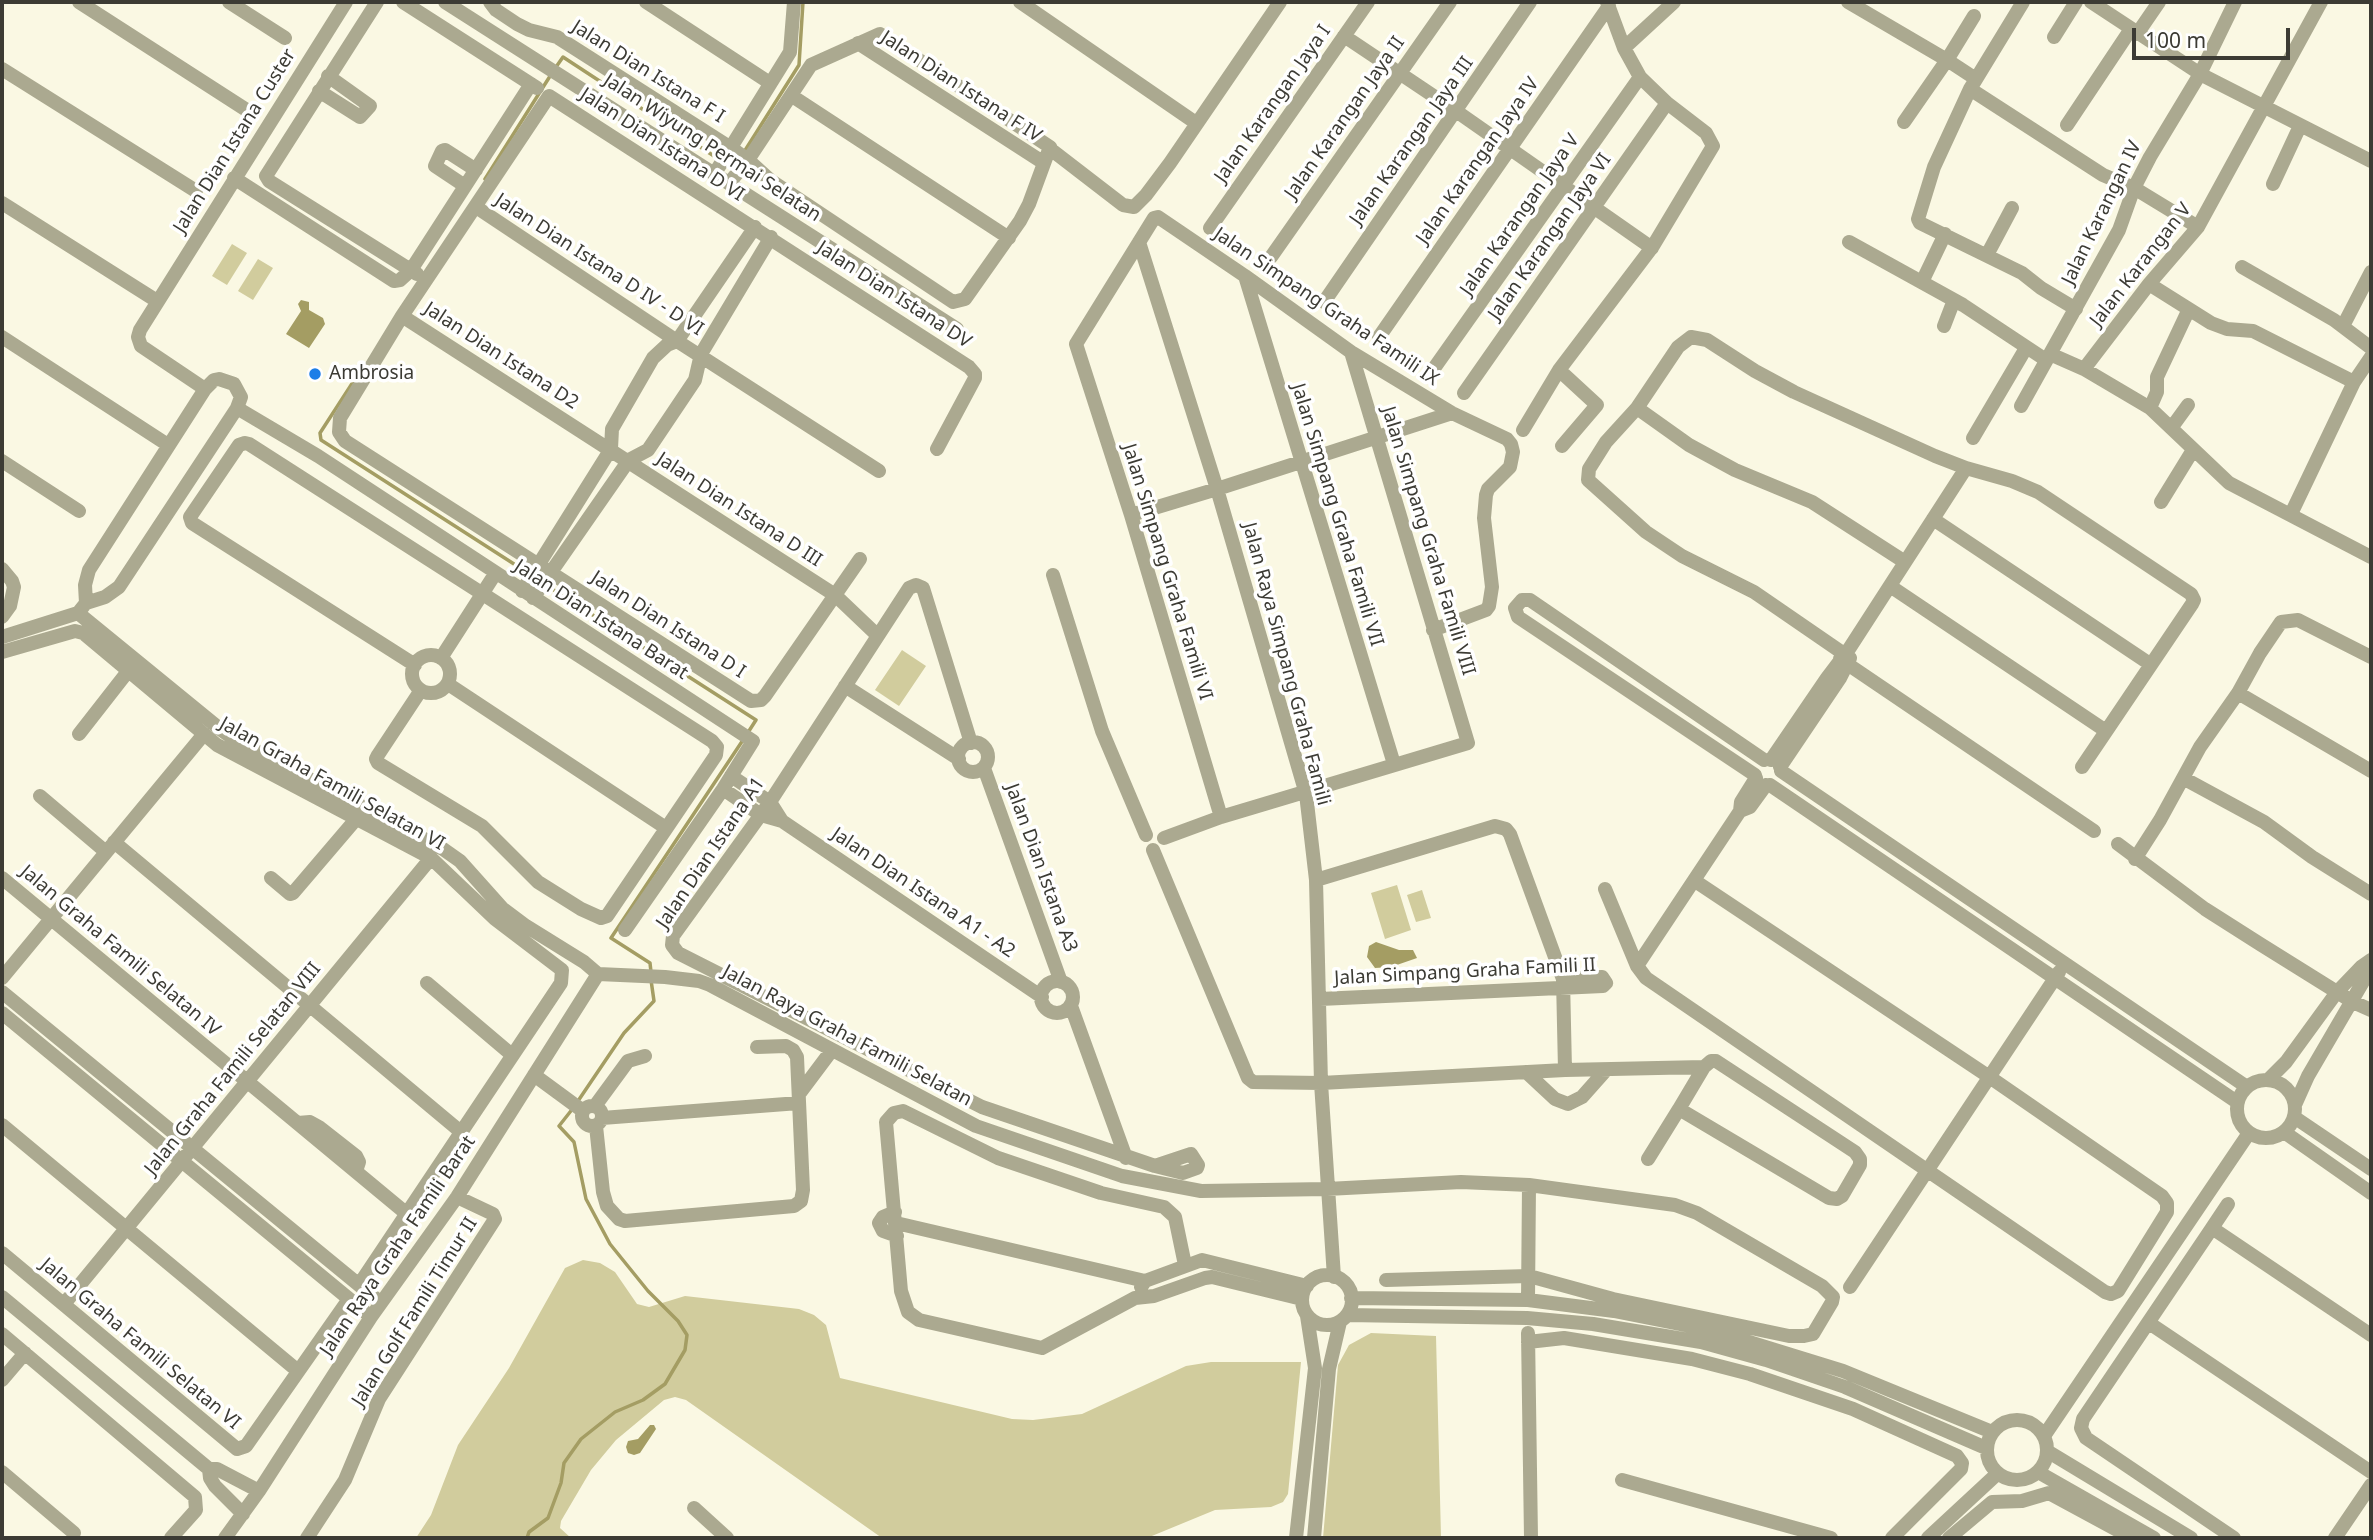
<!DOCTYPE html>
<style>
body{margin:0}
#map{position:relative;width:2373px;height:1540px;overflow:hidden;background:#faf8e3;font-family:"Noto Sans",sans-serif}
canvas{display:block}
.frame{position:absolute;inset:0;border:4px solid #3c3b34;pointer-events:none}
.scale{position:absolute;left:2132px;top:28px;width:158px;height:32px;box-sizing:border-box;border:4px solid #3c3b34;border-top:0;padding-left:9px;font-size:21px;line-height:24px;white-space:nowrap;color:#3c3b34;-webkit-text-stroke:5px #fff;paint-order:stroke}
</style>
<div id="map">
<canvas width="2373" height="1540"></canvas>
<div class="frame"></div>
<div class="scale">100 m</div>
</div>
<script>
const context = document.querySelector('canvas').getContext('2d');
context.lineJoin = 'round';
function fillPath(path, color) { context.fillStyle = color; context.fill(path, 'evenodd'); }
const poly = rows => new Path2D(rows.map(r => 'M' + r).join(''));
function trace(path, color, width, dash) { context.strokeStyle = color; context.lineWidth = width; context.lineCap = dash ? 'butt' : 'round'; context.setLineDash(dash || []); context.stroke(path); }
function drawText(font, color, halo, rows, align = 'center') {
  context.font = font + ' "Noto Sans",sans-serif'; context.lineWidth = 7; context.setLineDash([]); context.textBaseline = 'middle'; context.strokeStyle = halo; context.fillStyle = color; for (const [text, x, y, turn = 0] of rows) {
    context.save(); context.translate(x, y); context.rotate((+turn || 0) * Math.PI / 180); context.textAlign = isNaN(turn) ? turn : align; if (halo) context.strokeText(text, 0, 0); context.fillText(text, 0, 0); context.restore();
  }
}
const green = poly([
 [232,244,247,253,227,285,212,276],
 [258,259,273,268,253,300,238,291],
 [902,650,926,666,899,706,875,690],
 [1397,885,1411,930,1385,939,1371,893],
 [1422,890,1431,918,1416,922,1407,895],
 [583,1260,600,1263,615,1272,637,1304,649,1307,685,1296,799,1309,814,1315,826,1325,840,1378,1012,1419,1033,1420,1082,1414,1186,1366,1211,1362,1301,1362,1288,1494,1283,1502,1271,1507,1215,1510,1147,1538,882,1538,686,1400,675,1397,664,1400,616,1440,591,1470,561,1521,560,1528,571,1538,416,1538,431,1515,458,1445,509,1368,565,1268],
 [1371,1333,1436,1336,1441,1538,1323,1538,1338,1365,1349,1345]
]);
const water = poly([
 [301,300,309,302,309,310,323,318,325,324,309,348,286,334,301,311,298,304],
 [1376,942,1399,950,1413,950,1417,958,1391,967,1375,968,1367,957,1369,946],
 [650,1425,654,1425,656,1429,640,1453,634,1455,628,1453,626,1447,628,1441,638,1439]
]);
const stream = poly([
 [556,67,563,57,720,160],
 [744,152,799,65,803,2],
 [485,179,552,73],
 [355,379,320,433,321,440,528,573],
 [546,585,756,720,747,734],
 [651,972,650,963,611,938,743,740],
 [578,1101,624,1033,654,1001,651,980],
 [527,1538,529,1532,548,1518,561,1483,564,1463,581,1439,615,1412,643,1400,665,1384,685,1350,687,1335,678,1321,648,1291,610,1244,586,1199,574,1142,559,1126,574,1107]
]);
const minor = poly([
 [79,2,245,109],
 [229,2,285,38],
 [377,2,266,176,269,181,417,274],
 [403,2,537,88],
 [445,2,957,329],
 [490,2,496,10,517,24,529,30,557,37,734,150,748,160,770,180,953,302,965,299,1020,221,1029,204,1050,147,880,34,811,65,748,160,730,182],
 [646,2,770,83],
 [1020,2,1196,123],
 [1848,2,1947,60,1904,122],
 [2023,2,1970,89,1934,167,1918,219,1920,223,2022,273,2041,288,2076,309],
 [2091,2,2202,75,2371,161],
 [1974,16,1947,60,1976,79],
 [2137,34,2159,2],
 [1344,36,1456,111,1652,248],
 [2054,37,2076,2],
 [858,43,1044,163],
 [1624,48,1674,2],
 [2,69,196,191],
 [1970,89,2103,175,2134,188,2198,227],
 [319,91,360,117,370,106,328,76],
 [792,96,1009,238],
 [2067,125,2131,29],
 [1049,148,1123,205,1134,207,1146,195,1170,163,1280,2],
 [715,173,790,52,794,2],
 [234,178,394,281,400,280,411,270,531,84],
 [2273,184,2300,126],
 [465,186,435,166,442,151,445,150,476,170],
 [2,203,157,301],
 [476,207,677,341,879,471],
 [1210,228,1368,2],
 [1139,242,1217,489,1306,794,1316,880,1321,1083,1334,1277],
 [1849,242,1963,305,2046,360],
 [1987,255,2012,208],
 [1271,257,1450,2],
 [2242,267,2334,320,2371,348],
 [1245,276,1394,764],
 [1922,282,1945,234],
 [2149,284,2211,323,2227,329,2253,331,2354,382],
 [1324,302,1530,2],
 [402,316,835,595,877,635],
 [1944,326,1954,300],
 [2343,326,2371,272],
 [2,337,168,445],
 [1379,337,1609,6],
 [677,341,755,227],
 [2050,354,2084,369,2150,408,2229,483,2371,557],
 [2084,369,2149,284,2198,227,2321,2],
 [1559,370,1597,405,1562,446],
 [1430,374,1640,77],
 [205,389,141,346,138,337,140,330,346,2],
 [1464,393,1667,103],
 [2021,406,2119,230,2134,188,2150,157,2200,74,2235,2],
 [237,408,318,456,753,741,723,789,625,930],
 [1637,408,1689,445,1735,470,1812,502,1905,562],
 [2150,408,2157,392,2157,377,2189,309],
 [2172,427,2188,405],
 [1523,430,1559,370,1653,246,1713,146,1706,133,1667,103,1640,77,1624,48,1607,2],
 [1973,438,2026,348],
 [611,449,612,429,653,358,667,345,677,341],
 [629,460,648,450,695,380,701,354,771,237],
 [2,461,79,511],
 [2161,502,2193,450],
 [2291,514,2354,382,2371,357],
 [1131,515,1217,489,1452,413],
 [1933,519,2150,664],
 [860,559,765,696,761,700,751,701,345,441,339,432,340,418,402,316,549,96,969,367,975,374,975,378,937,449],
 [2,569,12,581,14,587,10,606,2,617],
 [1053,575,1102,731,1146,835],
 [1890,586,2106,731],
 [522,591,611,449],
 [533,598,629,460],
 [78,613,220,729,237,741,443,849,460,861,502,908,526,926,584,962,598,974,665,977,699,981,710,985,976,1126,1122,1176,1201,1191,1327,1189,1461,1182,1529,1185,1675,1205,1697,1213,1822,1286,1833,1297,1832,1302,1813,1334,1804,1336,1789,1336,1613,1299,1529,1276,1386,1280],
 [2,637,78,613,86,603,105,597,119,587,237,408,241,397,234,384,219,379,214,380,205,389,89,570,85,585,86,603],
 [2,652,75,631,83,633,217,745,431,858,495,919,562,970,561,983,359,1285],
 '412 674a19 19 0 1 1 38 0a19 19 0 1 1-38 0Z',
 [441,658,495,574],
 [1850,658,1754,592,1682,556,1646,532,1588,480,1589,469,1606,442,1637,408,1678,347,1691,337,1707,340,1755,371,1794,392,1935,456,1966,468,2012,481,2038,492,2191,594,2194,600,2192,604,2082,767],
 [1840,659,2094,831],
 [415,665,192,523,190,517,239,445,245,443,249,444,712,741,717,747,716,755,607,916,601,918,581,909,538,882,482,826,378,763,376,759,378,755,421,690],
 [448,684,666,828],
 [845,686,959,759],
 [2238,693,2371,771],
 [79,734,129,670],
 '958 757a15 15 0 1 1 30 0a15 15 0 1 1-30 0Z',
 [971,743,923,588,916,585,909,588,770,802,673,936,672,945,678,953,982,1107,1155,1166,1183,1173,1197,1168,1198,1165,1191,1154,1155,1166],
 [1771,760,1827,678,1849,649,1966,468],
 [1780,767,1840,678,1850,658],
 [984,768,1061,982],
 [1781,771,2247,1087],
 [1755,775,1518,617,1515,608,1522,600,1530,600,1764,760],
 [1756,778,1741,802,1740,811,1750,807,1766,785],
 [2183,778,2264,822,2312,857,2371,894],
 [1770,785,2237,1102],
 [723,789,761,815,782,821,770,802,731,776],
 [40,796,106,852],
 [1221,817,1131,515,1076,344,1154,218,1158,217,1245,276,1351,352,1452,413,1507,439,1511,444,1513,452,1510,467,1488,489,1486,495,1484,518,1492,587,1489,606,1486,610,1433,630],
 [782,821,1042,997],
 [1164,838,1221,817,1468,743,1351,352],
 [114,842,461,1132],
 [2118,844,2205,909,2260,944,2353,1002,2371,1010],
 [1153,850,1248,1078,1253,1082,1321,1083,1565,1070,1704,1067,1711,1061,1716,1061,1855,1152,1860,1159,1860,1165,1842,1196,1837,1199,1829,1198,1679,1109,1648,1159],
 [2135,859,2160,820,2200,747,2238,693,2260,653,2281,622,2298,620,2371,657],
 [2,878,407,1214],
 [271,878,290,894,293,893,357,818],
 [1316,880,1495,826,1506,829,1510,834,1563,979,1565,1070],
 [1605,889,1637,966,1646,978,2105,1292,2111,1294,2118,1291,2167,1212,2167,1203,2162,1196,1988,1076,1695,881],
 [1637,966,1740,811],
 [2,978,204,734],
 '1041 997a16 16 0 1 1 32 0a16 16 0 1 1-32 0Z',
 [427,983,512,1055],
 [2,992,381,1303],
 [1320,999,1603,986,1606,983,1602,977,1563,979],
 [1071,1006,1126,1158],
 [2,1013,371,1317],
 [1526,1072,1555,1099,1568,1104,1582,1097,1606,1070],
 [534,1075,583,1111],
 [2268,1080,2286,1062,2337,992,2361,967,2371,960],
 '2237 1109a29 29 0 1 1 58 0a29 29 0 1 1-58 0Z',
 [799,1094,832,1050],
 [2295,1105,2308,1076,2371,968],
 '582 1116a10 10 0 1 1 20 0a10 10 0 1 1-20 0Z',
 [595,1106,628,1061,645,1056],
 [1679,1109,1704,1067],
 [2294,1117,2371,1169],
 [602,1118,799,1103],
 [298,1123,310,1122,319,1127,356,1156,359,1162,356,1171],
 [2,1125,298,1371],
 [596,1126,603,1192,607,1206,619,1219,625,1221,794,1206,801,1201,803,1190,797,1057,793,1050,786,1046,757,1047],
 [2284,1132,2371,1193],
 [895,1212,883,1217,879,1223,883,1231,897,1236],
 [896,1223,1145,1281],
 [2212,1228,2228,1204],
 [2,1253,237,1449,246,1446,349,1299],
 [1185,1265,1175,1217,1164,1207,1101,1193,998,1158,903,1111,894,1113,886,1122,901,1291,908,1312,919,1320,1042,1348,1135,1298,1154,1296,1205,1278,1212,1277,1302,1299],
 '1302 1300a25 25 0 1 1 50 0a25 25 0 1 1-50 0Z',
 [1141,1287,1145,1281,1202,1260,1307,1286],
 [1850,1287,2059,972],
 [2,1297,209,1469,217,1469,259,1491],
 [1351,1298,1528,1300,1614,1311,1710,1330,1843,1371,1992,1432],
 [1528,1300,1529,1185],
 [64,1304,431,858],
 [1347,1315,1527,1318,1593,1324,1701,1342,1766,1360,1845,1387,1986,1448],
 [2149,1323,2371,1472],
 [1528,1333,1531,1538],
 [2,1334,195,1497,196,1510,171,1538],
 [1528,1342,1564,1338,1692,1359,1750,1374,1853,1409,1957,1456,1962,1463,1961,1469,1892,1538],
 [2,1380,25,1353],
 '1987 1450a30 30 0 1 1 60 0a30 30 0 1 1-60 0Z',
 [2044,1436,2249,1133],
 [2047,1451,2191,1538],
 [209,1469,210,1478,215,1486,243,1514],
 [2,1472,74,1533],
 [2038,1472,2154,1538],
 [1622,1480,1831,1538],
 [694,1508,727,1538],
 [225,1538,259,1491,371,1317,457,1197,598,974],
 [307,1538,345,1480,379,1399,495,1219,493,1214,457,1197],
 [1296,1538,1315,1368,1307,1316],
 [1314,1538,1329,1369,1340,1322],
 [1928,1538,1997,1474],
 [1949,1538,1992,1502,2022,1501,2049,1493,2132,1538],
 [2234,1538,2086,1438,2081,1428,2083,1419,2212,1228,2371,1335],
 [2335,1538,2371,1485]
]);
const markers = [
 [315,374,7,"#1c7ee7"]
];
const streetNames = [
 ["Jalan Dian Istana F I",648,72,32],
 ["Jalan Dian Istana F IV",961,87,33],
 ["Jalan Karangan Jaya I",1273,104,-55],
 ["Jalan Karangan Jaya II",1345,118,-55],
 ["Jalan Dian Istana Custer",235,141,-58],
 ["Jalan Karangan Jaya III",1412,141,-55],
 ["Jalan Dian Istana D VI",662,145,33],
 ["Jalan Wiyung Permai Selatan",712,148,33],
 ["Jalan Karangan Jaya IV",1478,161,-55],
 ["Jalan Karangan IV",2102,213,-64],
 ["Jalan Karangan Jaya V",1520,215,-55],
 ["Jalan Karangan Jaya VI",1550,237,-55],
 ["Jalan Dian Istana D IV - D VI",599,265,33],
 ["Jalan Karangan V",2141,265,-52],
 ["Jalan Dian Istana DV",894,295,33],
 ["Jalan Simpang Graha Famili IX",1326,307,34],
 ["Jalan Dian Istana D2",501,356,33],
 ["Jalan Dian Istana D III",739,510,33],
 ["Jalan Simpang Graha Famili VII",1337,515,73],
 ["Jalan Simpang Graha Famili VIII",1428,541,73],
 ["Jalan Simpang Graha Famili VI",1167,572,73],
 ["Jalan Dian Istana Barat",601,620,33],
 ["Jalan Dian Istana D I",668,625,33],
 ["Jalan Raya Simpang Graha Famili",1286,664,75],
 ["Jalan Graha Famili Selatan VI",332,784,29],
 ["Jalan Dian Istana A1",711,853,-56],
 ["Jalan Dian Istana A3",1041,868,70],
 ["Jalan Dian Istana A1 - A2",923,893,34],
 ["Jalan Graha Famili Selatan IV",120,951,40],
 ["Jalan Simpang Graha Famili II",1465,972,-3],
 ["Jalan Raya Graha Famili Selatan",847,1036,28],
 ["Jalan Graha Famili Selatan VIII",233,1069,-51],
 ["Jalan Raya Graha Famili Barat",398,1246,-56],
 ["Jalan Golf Famili Timur II",415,1312,-58],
 ["Jalan Graha Famili Selatan VI",140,1344,40]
];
const poiNames = [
 ["Ambrosia",329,374]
];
fillPath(green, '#d1cc9d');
fillPath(water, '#a49d63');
trace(stream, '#a49d63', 3.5);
trace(minor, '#aba990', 14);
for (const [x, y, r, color] of markers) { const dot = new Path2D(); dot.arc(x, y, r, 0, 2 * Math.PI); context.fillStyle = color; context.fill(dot); trace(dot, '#fff', 2.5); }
drawText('19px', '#3c3b34', '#fff', streetNames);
drawText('19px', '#3c3b34', '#fff', poiNames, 'left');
</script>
